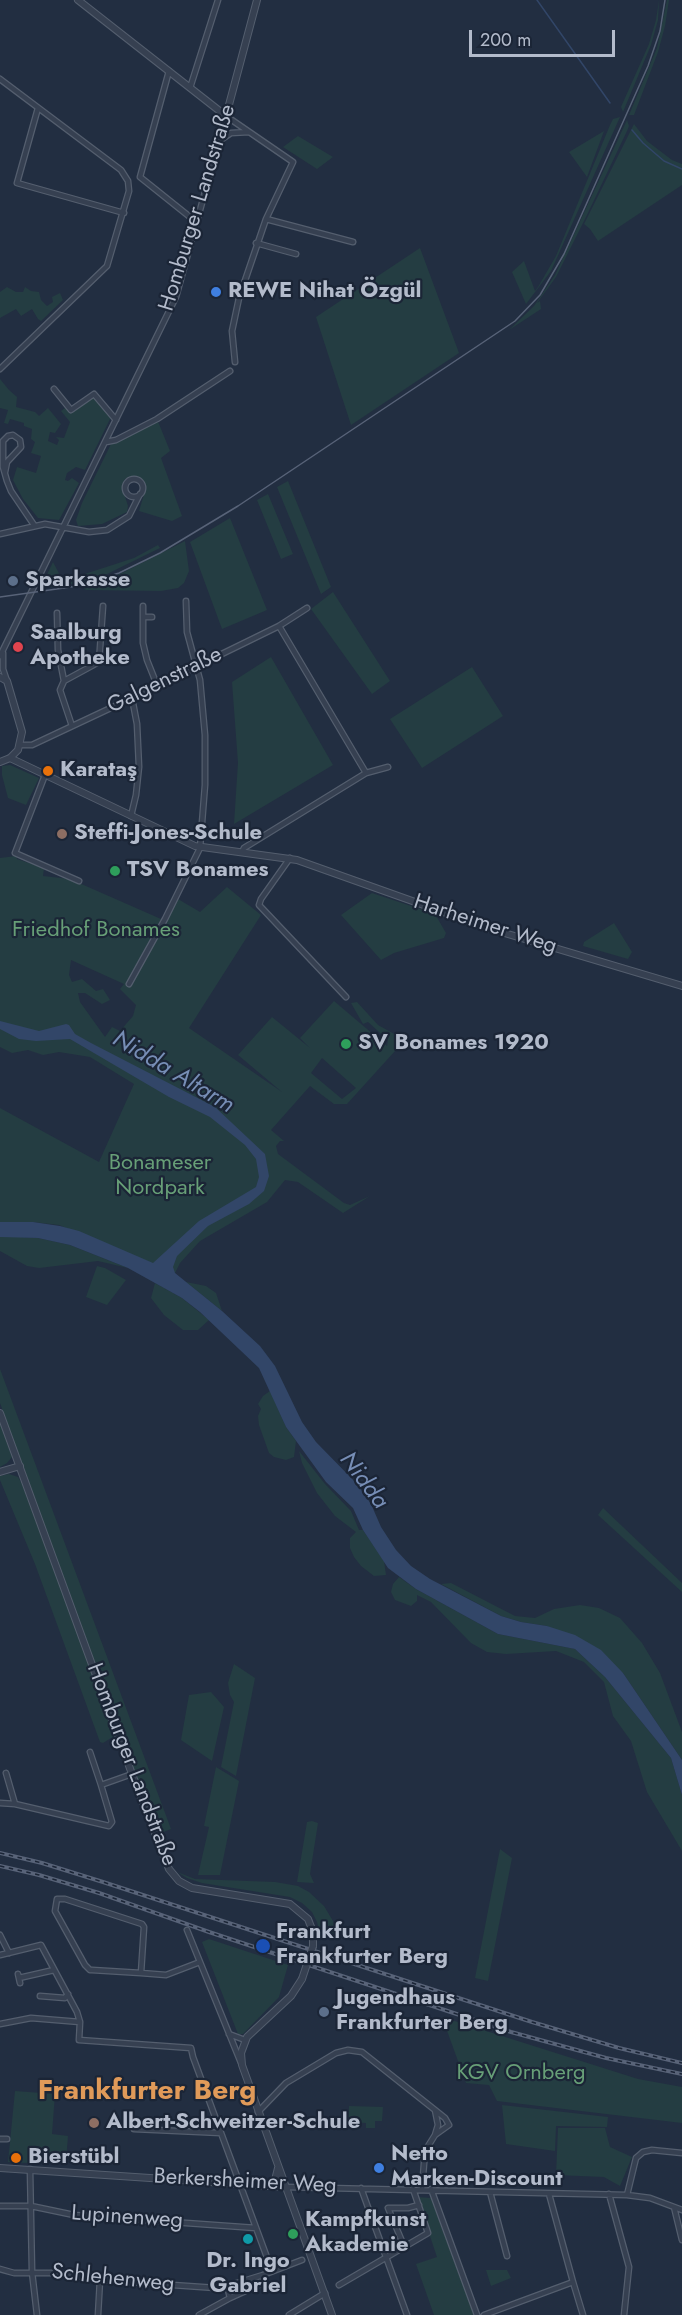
<!DOCTYPE html>
<meta charset="utf-8">
<style>
body{margin:0}
#map{position:relative;width:682px;height:2315px;overflow:hidden;background:#222e41;font-family:Jost,sans-serif}
canvas{display:block}
.scale{position:absolute;left:469px;top:30px;width:146px;height:27px;box-sizing:border-box;border:3px solid #b3bbcb;border-top:0;padding-left:8px;font-size:18px;line-height:21px;white-space:nowrap;color:#b3bbcb;-webkit-text-stroke:4px #1b2536;paint-order:stroke}
</style>
<div id="map">
<canvas width="682" height="2315"></canvas>
<div class="scale">200 m</div>
</div>
<script>
const context = document.querySelector('canvas').getContext('2d');
context.lineJoin = 'round';
function fillPath(path, color) { context.fillStyle = color; context.fill(path, 'evenodd'); }
const poly = rows => new Path2D(rows.map(r => 'M' + r).join(''));
function trace(path, color, width, dash) { context.strokeStyle = color; context.lineWidth = width; context.lineCap = dash ? 'butt' : 'round'; context.setLineDash(dash || []); context.stroke(path); }
function drawText(font, color, halo, rows, align = 'center') {
  context.font = font + ' Jost,sans-serif'; context.lineWidth = 4.5; context.setLineDash([]); context.textBaseline = 'middle'; context.strokeStyle = halo; context.fillStyle = color; for (const [text, x, y, turn = 0] of rows) {
    context.save(); context.translate(x, y); context.rotate((+turn || 0) * Math.PI / 180); context.textAlign = isNaN(turn) ? turn : align; if (halo) context.strokeText(text, 0, 0); context.fillText(text, 0, 0); context.restore();
  }
}
const green = poly([
 [659,0,658,20,651,45,623,112,621,107,649,44,656,20],
 [667,0,669,0,665,26,658,52,634,115,629,115,657,48],
 [620,117,551,271,526,304,512,272,524,261,535,291,538,287,556,256,610,125,613,119],
 [627,120,629,126,627,131,587,215,556,277,537,303,540,301,541,309,509,330,534,306,555,275],
 [634,124,647,141,672,160,682,164,682,185,598,241,590,229,584,224],
 [604,131,587,177,569,152],
 [298,136,333,157,317,169,283,147],
 [420,248,459,353,351,425,316,317],
 [7,287,16,292,23,292,25,287,31,291,39,292,41,300,47,306,53,302,52,297,60,293,63,300,41,321,38,319,32,309,21,316,16,309,0,318,0,292],
 [0,379,9,390,17,397,16,407,35,412,39,416,48,408,61,424,55,433,50,432,48,441,57,445,59,440,56,437,64,438,70,422,61,411,65,408,72,412,94,397,111,417,85,470,76,467,67,473,65,480,68,481,72,478,79,483,59,520,38,518,23,499,13,480,17,467,36,473,41,456,31,453,35,442,31,439,32,429,24,426,24,423,10,419,8,424,4,423,8,410,0,408],
 [157,419,170,451,161,458,182,516,172,521,139,511,146,488,143,480,134,476,125,479,122,487,128,506,127,512,102,524,78,526,76,520,82,503,111,444],
 [288,481,331,587,321,594,277,487],
 [268,494,293,554,281,559,257,500],
 [230,518,267,610,222,629,190,542],
 [185,541,189,571,184,583,178,588,161,591,86,590,82,587,120,574],
 [158,545,160,548,107,574,78,583,40,589,53,562,63,581,134,558],
 [333,592,390,681,372,694,311,609],
 [271,657,333,765,234,824,238,763,232,682],
 [472,667,503,716,422,768,390,719],
 [10,765,39,778,26,805,8,798,2,775,2,766],
 [16,856,17,859,44,868,43,876,70,879,161,919,126,984,133,983,178,899,200,912,227,887,261,915,189,1028,282,1092,238,1055,272,1017,310,1048,300,1038,334,1001,387,1046,388,1040,368,1022,363,1024,351,1003,357,1002,378,1025,405,1040,347,1104,334,1104,310,1086,271,1130,284,1141,280,1141,276,1146,278,1154,344,1203,350,1205,370,1196,343,1213,298,1182,285,1180,267,1202,200,1241,180,1263,175,1273,59,1225,33,1222,0,1222,0,1108,99,1162,134,1084,90,1057,59,1052,43,1055,28,1050,12,1053,0,1047,0,858],
 [71,960,124,984,120,989,136,1005,133,1016,120,1031,112,1027,105,1037,80,1002,78,993,85,993,102,1004,110,1000,103,989,96,991,82,979,72,982,69,975],
 [322,1058,356,1088,342,1099,311,1073],
 [372,893,435,914,446,933,444,938,394,953,381,960,341,915],
 [614,923,632,952,628,959,583,946,584,942],
 [5,1236,38,1238,70,1245,128,1268,98,1261,39,1268,27,1266,0,1251,0,1237],
 [97,1266,105,1268,126,1280,107,1305,86,1297],
 [186,1282,206,1286,216,1293,222,1311],
 [155,1283,182,1298,209,1320,198,1330,183,1330,164,1315,151,1298],
 [0,1369,171,1829,161,1833,157,1832,0,1403],
 [270,1391,286,1427,296,1441,294,1457,286,1460,274,1457,269,1453,259,1425,258,1416,261,1409,258,1404,263,1396],
 [0,1423,12,1457,7,1463,0,1467],
 [299,1451,325,1484,351,1511,359,1530,363,1530,384,1561,386,1575,374,1576,361,1566,354,1557,350,1548,350,1538,356,1532,335,1516,317,1493,302,1463],
 [9,1474,18,1477,22,1484,116,1735,103,1743,100,1742,35,1564,0,1480,0,1476],
 [603,1508,682,1583,682,1592,598,1515],
 [399,1577,416,1589,498,1634,575,1649,605,1677,671,1758,682,1795,682,1851,647,1792,631,1741,613,1716,604,1682,584,1662,556,1651,506,1654,487,1652,471,1643,431,1602,417,1595,417,1601,411,1606,395,1600,391,1592,393,1584],
 [451,1583,515,1616,535,1618,554,1609,580,1605,599,1608,620,1618,642,1643,660,1673,682,1732,682,1760,623,1673,547,1626,521,1622,501,1616,441,1584],
 [234,1664,255,1678,236,1776,221,1767,234,1702,230,1695,228,1683],
 [211,1692,224,1707,212,1761,181,1740,189,1695],
 [216,1767,239,1781,220,1875,198,1875,209,1827,204,1826],
 [312,1821,318,1823,310,1874,314,1883,297,1882,307,1822],
 [500,1849,512,1858,488,1981,475,1978],
 [177,1872,195,1879,275,1882,298,1886,309,1892,324,1906,333,1921,336,1933,321,1938,317,1922,312,1912,302,1903,290,1897,202,1883,187,1878],
 [209,1939,288,1965,279,1997,243,2034,238,2034,202,1942],
 [442,2017,638,2079,682,2087,682,2123,497,2101,489,2085,466,2083],
 [15,2091,55,2094,52,2134,68,2136,66,2161,51,2160,50,2156,49,2164,8,2162],
 [502,2105,608,2117,607,2127,556,2126,555,2151,506,2144],
 [349,2106,383,2107,382,2121,375,2121,375,2128,366,2128,366,2123,348,2122],
 [558,2128,605,2128,610,2147,632,2157,620,2186,604,2177,556,2175],
 [417,2197,431,2198,474,2315,434,2315,416,2264,437,2257],
 [486,2270,507,2270,511,2278,491,2286]
]);
const water = poly([
 [0,1021,39,1031,66,1024,69,1025,75,1034,91,1043,215,1107,265,1154,269,1176,264,1191,249,1204,208,1226,177,1256,173,1267,175,1273,222,1311,260,1346,275,1366,302,1422,316,1442,358,1485,371,1504,381,1527,396,1550,411,1566,430,1579,501,1616,521,1622,547,1626,575,1635,601,1650,623,1673,682,1760,682,1795,671,1758,605,1677,575,1649,498,1634,416,1589,388,1568,363,1530,353,1508,326,1482,286,1427,259,1368,200,1312,182,1298,128,1268,70,1245,38,1238,0,1237,0,1222,33,1222,60,1226,79,1231,153,1263,199,1221,256,1187,259,1177,256,1159,245,1145,210,1117,169,1097,70,1039,36,1041,19,1039,0,1029]
]);
const stream = poly([
 [537,0,610,103],
 [632,130,643,143,664,161,682,169]
]);
const minor = poly([
 [169,71,140,177,190,217,197,220],
 [0,79,121,170,128,181,129,191,107,266,0,369],
 [190,88,218,0],
 [38,108,17,183,124,213],
 [219,141,231,133,249,132],
 [266,219,353,242],
 [256,243,296,254],
 [54,389,71,410,94,394,116,420],
 [106,442,116,440,157,419,230,371],
 [5,472,7,462,21,447,20,440,13,435,8,436,3,441,3,467,7,481,11,491,34,525],
 '125 488a9 9 0 1 1 18 0a9 9 0 1 1-18 0Z',
 [0,534,45,524,89,532,107,530,129,516,140,494],
 [143,606,143,643,147,660,157,685],
 [57,613,58,650,64,681,60,690,72,726],
 [143,617,152,617],
 [279,626,366,773],
 [3,653,3,669,7,681],
 [0,656,176,297,226,116,293,162,266,219,239,298,232,331,235,362],
 [64,681,99,662,103,606],
 [20,745,32,745,132,698,279,626,307,608],
 [45,775,15,853,79,881],
 [131,816,136,795,139,767,137,724,132,698],
 [242,852,244,848,366,773,388,767],
 [290,858,261,899,259,905,346,997],
 [129,984,165,919,200,848,205,785,205,735,200,680,187,632,186,601],
 [90,1752,101,1785],
 [6,1773,15,1804],
 [0,1803,15,1804,109,1826,112,1822,101,1785,132,1774],
 [187,1930,241,2063],
 [0,1935,9,1953],
 [0,1955,41,1945,77,2012,80,2022,79,2040,191,2048,193,2057,272,2271],
 [141,1973,144,1927,142,1924,65,1899,57,1899,55,1911,85,1965,90,1970,92,1970,141,1973,166,1975,200,1962],
 [18,1974,20,1983],
 [19,1978,54,1970],
 [40,1996,65,1998,68,1994],
 [0,2024,31,2018,80,2022],
 [229,2034,245,2040],
 [258,2112,286,2083,336,2053,348,2050,362,2052,435,2110,438,2125,435,2135],
 [134,2129,221,2133],
 [0,2139,7,2139],
 [30,2169,32,2272,37,2315],
 [285,2187,627,2195,650,2198,682,2210],
 [361,2188,407,2315],
 [422,2189,425,2151,435,2135,449,2125,445,2118,435,2110],
 [431,2189,477,2315],
 [490,2192,507,2256],
 [609,2194,629,2267,624,2315],
 [627,2195,636,2158,643,2152,652,2150,682,2153],
 [0,2206,31,2206,74,2215,256,2228],
 [674,2207,682,2240],
 [404,2246,388,2208,408,2208,419,2205],
 [0,2269,14,2273,60,2273,100,2280,216,2288,227,2286,263,2275,302,2260],
 [573,2282,583,2315],
 [339,2285,428,2233,413,2189],
 [230,2298,263,2283,263,2275],
 [98,2315,100,2280],
 [199,2315,230,2298,227,2286],
 [289,2315,325,2293],
 [484,2315,573,2282,549,2194]
]);
const tertiary = poly([
 [78,0,226,116,257,0],
 [0,677,7,681,22,732,18,750,10,758,0,762],
 [10,758,195,846,297,860,491,929,682,986],
 [0,1413,132,1774,169,1869,179,1881,192,1888,290,1904,308,1919,313,1932,313,1946],
 [0,1472,20,1466],
 [302,1979,291,1996,247,2037,241,2053,242,2065,332,2315],
 [0,2168,285,2187],
 [266,2186,275,2180,278,2168]
]);
const tram = poly([
 [0,597,78,586,119,573,160,553,238,506,515,321,540,295,564,254,648,66,660,31,665,0]
]);
const rail = poly([
 [0,1853,42,1863,103,1882,532,2022,619,2048,682,2063],
 [0,1866,39,1875,99,1893,209,1932,511,2032,606,2058,682,2074]
]);
const tertiaryBridge = poly([
 [302,1979,313,1946]
]);
const markers = [
 [216,292,6,"#3f7fe0"],
 [13,581,6,"#5c6f8a"],
 [18,647,6,"#e0444e"],
 [48,771,6,"#e8710a"],
 [62,834,6,"#8d6e63"],
 [115,871,6,"#2e9e5b"],
 [346,1044,6,"#2e9e5b"],
 [263,1946,8,"#1a4fb4"],
 [324,2012,6,"#5c6f8a"],
 [94,2123,6,"#8d6e63"],
 [16,2158,6,"#e8710a"],
 [379,2168,6,"#3f7fe0"],
 [293,2234,6,"#2e9e5b"],
 [248,2239,6,"#0f9aa8"]
];
const streetNames = [
 ["Homburger Landstraße",198,208,-73],
 ["Galgenstraße",165,681,-26],
 ["Harheimer Weg",485,925,18],
 ["Homburger Landstraße",131,1765,69],
 ["Berkersheimer Weg",245,2182,3],
 ["Lupinenweg",127,2218,4],
 ["Schlehenweg",113,2279,6]
];
const poiNames = [
 ["REWE Nihat Özgül",228,292],
 ["Sparkasse",25,581],
 ["Saalburg",30,634],
 ["Apotheke",30,659],
 ["Karataş",60,771],
 ["Steffi-Jones-Schule",74,834],
 ["TSV Bonames",127,871],
 ["SV Bonames 1920",358,1044],
 ["Frankfurt",276,1933],
 ["Frankfurter Berg",276,1958],
 ["Jugendhaus",336,1999],
 ["Frankfurter Berg",336,2024],
 ["Albert-Schweitzer-Schule",106,2123],
 ["Netto",391,2155],
 ["Marken-Discount",391,2180],
 ["Bierstübl",28,2158],
 ["Kampfkunst",305,2221],
 ["Akademie",305,2246],
 ["Dr. Ingo",248,2262,"center"],
 ["Gabriel",248,2287,"center"]
];
const parkNames = [
 ["Friedhof Bonames",96,931],
 ["Bonameser",160,1164],
 ["Nordpark",160,1189],
 ["KGV Ornberg",521,2074]
];
const waterNames = [
 ["Nidda Altarm",173,1073,31],
 ["Nidda",363,1481,53]
];
const districtNames = [
 ["Frankfurter Berg",147,2092]
];
fillPath(green, '#243d42');
fillPath(water, '#324668');
trace(stream, '#324668', 1.5);
trace(minor, '#545e6e', 7);
trace(tertiary, '#545e6e', 8);
trace(minor, '#364051', 4.5);
trace(tertiary, '#364051', 6);
trace(tram, '#586378', 1.5);
trace(rail, '#586378', 4);
trace(rail, '#1b2536', 1.5, [4.5]);
trace(tertiaryBridge, '#545e6e', 8, []);
trace(tertiaryBridge, '#364051', 6);
for (const [x, y, r, color] of markers) { const dot = new Path2D(); dot.arc(x, y, r, 0, 2 * Math.PI); context.fillStyle = color; context.fill(dot); trace(dot, '#1b2536', 2); }
drawText('22px', '#b3bbcb', '#1b2536', streetNames);
drawText('bold 22px', '#b3bbcb', '#1b2536', poiNames, 'left');
drawText('22px', '#679f77', '#1b2536', parkNames);
drawText('italic 24px', '#778eb6', '#1b2536', waterNames);
drawText('bold 28px', '#e09a59', '#1b2536', districtNames);
</script>
